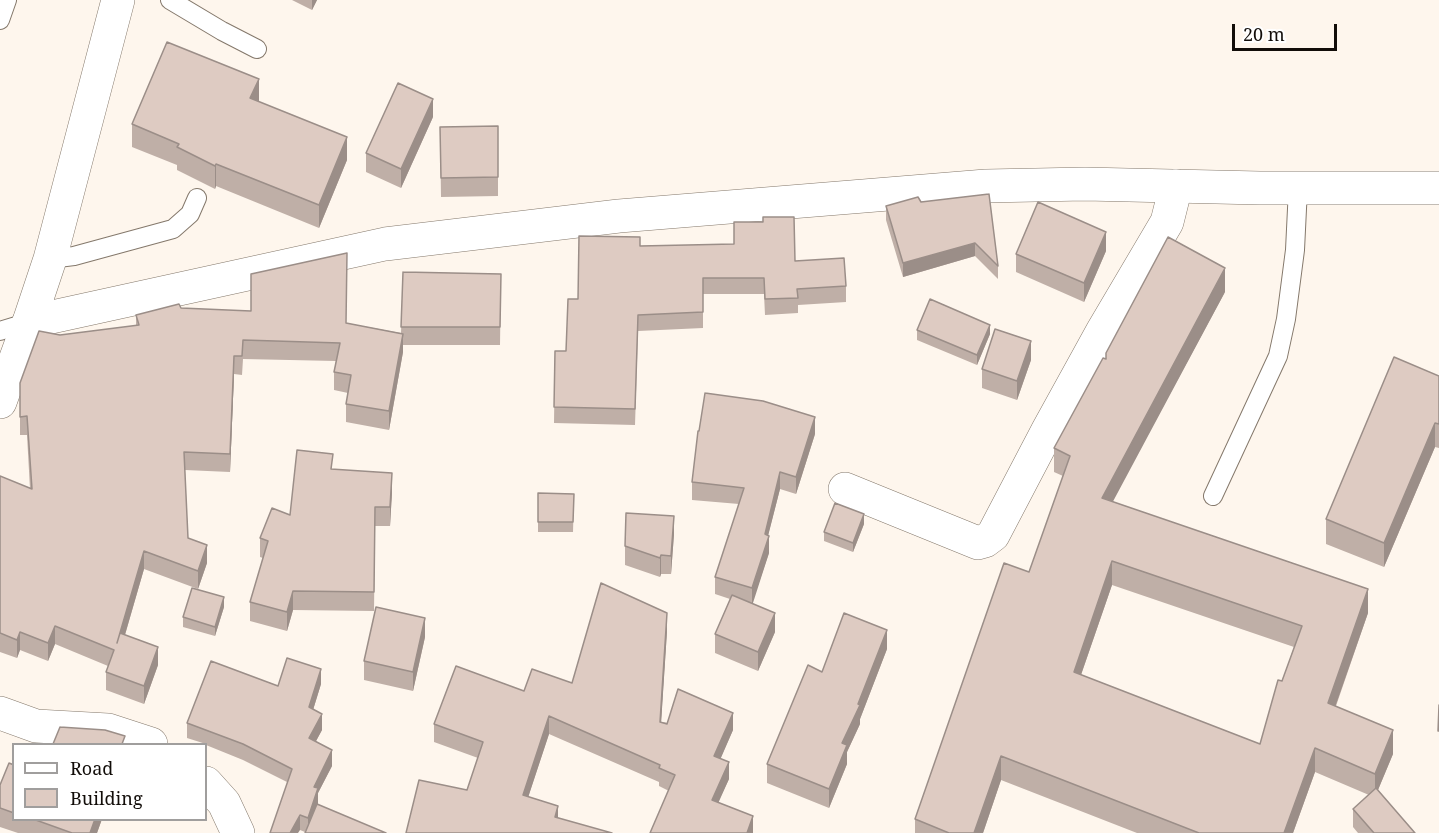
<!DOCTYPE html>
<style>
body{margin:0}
#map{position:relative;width:1439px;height:833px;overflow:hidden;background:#fef6ed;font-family:"Noto Serif",serif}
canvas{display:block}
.legend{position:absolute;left:12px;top:743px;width:195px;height:78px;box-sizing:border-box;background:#fff;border:2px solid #a09e9d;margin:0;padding:8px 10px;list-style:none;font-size:18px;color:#120d09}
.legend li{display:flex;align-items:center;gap:12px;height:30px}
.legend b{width:30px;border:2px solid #a09e9d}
.scale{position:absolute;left:1232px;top:24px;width:105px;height:27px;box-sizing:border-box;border:3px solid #120d09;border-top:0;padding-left:8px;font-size:18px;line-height:21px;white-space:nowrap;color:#120d09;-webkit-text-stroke:4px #fff;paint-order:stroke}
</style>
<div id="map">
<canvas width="1439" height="833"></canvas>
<ul class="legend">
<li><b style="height:8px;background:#fff"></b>Road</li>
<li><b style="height:16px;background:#decbc2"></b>Building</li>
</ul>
<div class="scale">20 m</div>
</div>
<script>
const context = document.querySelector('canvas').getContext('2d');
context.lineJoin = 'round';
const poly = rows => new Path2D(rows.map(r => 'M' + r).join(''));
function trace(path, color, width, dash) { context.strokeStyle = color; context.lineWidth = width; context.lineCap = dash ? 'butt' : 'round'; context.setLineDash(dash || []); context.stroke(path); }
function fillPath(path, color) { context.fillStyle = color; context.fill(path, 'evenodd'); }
const service = poly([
 [170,0,222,31,257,49],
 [0,20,7,0],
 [50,259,74,256,173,229,190,214,197,198],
 [0,331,29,322],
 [1213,496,1278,356,1286,319,1295,250,1298,188]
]);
const minor = poly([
 [0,402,29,322],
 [845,489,978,543,985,541,993,535,1048,430,1102,332,1167,222,1176,186],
 [0,713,36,726,108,730,151,744],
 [206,783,224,803,238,833]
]);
const tertiary = poly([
 [29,322,385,244,619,216,986,186,1085,184,1260,188,1439,188],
 [29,322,50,259,118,0]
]);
const wall = poly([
 [292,0,317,0,312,10],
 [259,102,347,160,319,228,216,186,215,189,177,170,177,165,132,147,132,124],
 [433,117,401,188,366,172,366,153],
 [498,126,498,196,441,197,440,127],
 [989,194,998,266,998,279,975,256,903,277,886,220,886,206],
 [640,246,795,261,846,286,846,302,798,305,798,313,765,315,764,294,703,294,703,328,638,331,635,425,554,423,555,351,566,351,578,299],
 [1106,251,1084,302,1016,272,1016,254],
 [403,272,501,274,500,345,403,345,403,352,389,430,346,422,346,404,348,393,334,390,334,372,336,361,243,359,242,375,234,374,230,472,185,470,188,538,207,563,198,589,144,569,125,635,158,665,144,704,106,690,106,672,108,666,55,644,48,661,20,650,17,658,0,652,0,476,30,489,27,435,20,435,20,383,60,335,136,326,136,315,181,308,346,323,401,333],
 [1225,292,1112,501,1368,613,1336,706,1393,754,1378,790,1415,833,1358,833,1353,827,1353,809,1369,795,1315,772,1293,833,1137,833,1001,780,983,833,915,833,915,819,1029,572,1063,476,1054,472,1054,448,1106,359],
 [1112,585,1294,647,1260,744,1081,675],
 [917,330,990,334,977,365,917,340],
 [1031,360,1017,400,982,388,982,369],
 [1439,376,1439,448,1435,447,1384,567,1326,544,1326,519],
 [815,434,796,494,780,489,768,535,769,553,752,603,775,632,758,671,715,653,715,634,730,599,715,594,715,577,739,504,692,500,692,482],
 [333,469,392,492,390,526,375,526,374,611,293,610,287,631,250,621,250,602,263,558,260,557,260,538,290,515],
 [538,493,574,494,573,532,538,532],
 [864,524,853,552,824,541,824,532],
 [674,534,671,574,661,574,660,577,625,565,625,546],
 [224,607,215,636,183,627,183,617],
 [667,631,661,722,733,730,720,759,729,779,718,802,753,833,659,786,659,782,549,734,528,797,406,833,467,790,478,758,434,742,434,724,524,691,572,683],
 [425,637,413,691,364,680,364,661],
 [887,649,860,719,860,724,847,752,847,764,829,808,767,783,767,764,822,672],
 [321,684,313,710,322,730,316,741,332,766,318,793,318,804,305,832,300,830,287,782,243,760,206,745,206,744,187,738,187,723,278,686],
 [14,765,14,819,102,819,97,833,18,833,0,827,0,785]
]);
const shadedWall = poly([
 [312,0,317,0,312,10],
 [259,79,259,102,250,98],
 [433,99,433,117,401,188,401,169],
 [347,137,347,160,319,228,319,205],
 [216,164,216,186,215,189,215,166],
 [1106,232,1106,251,1084,302,1084,283],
 [975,243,975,256,903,277,903,263],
 [1225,268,1225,292,1102,522,1102,498],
 [990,325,990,334,977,365,977,355],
 [403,334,403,352,389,430,389,411],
 [1031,341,1031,360,1017,400,1017,381],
 [234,356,234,374,230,472,230,454],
 [815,417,815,434,796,494,796,477],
 [1435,423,1435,447,1384,567,1384,543],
 [780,472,780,489,766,544,769,536,769,553,752,606,752,588],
 [392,473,392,492,390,526,390,507],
 [864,514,864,524,853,552,853,543],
 [674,516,674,534,671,574,671,556],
 [207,545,207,563,198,589,198,571],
 [144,551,144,569,117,662,117,643],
 [661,555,661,574,660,577,660,558],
 [1112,561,1112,585,1074,695,1074,672],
 [1368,589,1368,613,1328,727,1328,703],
 [293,591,293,610,287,631,287,612],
 [224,597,224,607,215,636,215,627],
 [667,613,667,631,660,740,660,722],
 [775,613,775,632,758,671,758,652],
 [425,618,425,637,413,691,413,672],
 [55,626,55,644,48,661,48,643],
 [887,630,887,649,860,719,860,724,847,752,847,764,829,808,829,789,842,743],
 [20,632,20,650,17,658,17,640],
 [158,647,158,665,144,704,144,686],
 [321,669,321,684,309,723,309,707],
 [733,713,733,730,714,774,714,756],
 [322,714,322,730,309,754,309,738],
 [549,716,549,734,523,813,523,795],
 [1393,730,1393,754,1375,797,1375,774],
 [1315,748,1315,772,1293,833,1284,833],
 [332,750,332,766,318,793,318,804,308,833,308,818,314,787],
 [1001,756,1001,780,983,833,974,833],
 [729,762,729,779,712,817,712,800],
 [558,806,558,824,555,817],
 [300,815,300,830,298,833,290,833],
 [753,816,753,833,747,833],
 [95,819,102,819,97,833,90,833]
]);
const building = poly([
 [167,42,259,79,250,98,347,137,319,205,216,164,215,166,177,147,179,144,132,124,167,42],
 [398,83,433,99,401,169,366,153,398,83],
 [498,126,498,177,441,178,440,127,498,126],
 [989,194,998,266,975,243,903,263,886,206,918,197,921,202,989,194],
 [1038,202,1106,232,1084,283,1016,254,1038,202],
 [763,217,794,217,795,261,844,258,846,286,797,289,798,298,765,299,764,278,703,278,703,312,638,315,635,409,554,407,555,351,566,351,568,299,578,299,579,236,640,237,640,246,734,244,734,222,763,222,763,217],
 [1168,237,1225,268,1102,498,1368,589,1328,703,1393,730,1375,774,1315,748,1284,833,1199,833,1001,756,974,833,949,833,915,819,1004,563,1029,572,1070,456,1054,448,1103,358,1106,359,1106,353,1168,237],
 [1112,561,1302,626,1282,681,1278,680,1260,744,1074,672,1112,561],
 [347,253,346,323,403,334,389,411,346,404,351,375,334,372,340,343,243,340,242,356,234,356,230,454,184,452,188,538,207,545,198,571,144,551,117,643,120,633,158,647,144,686,106,672,114,650,55,626,48,643,20,632,17,640,0,633,0,476,32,489,27,416,20,417,20,383,39,331,60,335,139,325,136,315,179,304,181,308,251,311,251,274,347,253],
 [403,272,501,274,500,327,401,327,403,272],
 [930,299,990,325,977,355,917,330,930,299],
 [995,329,1031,341,1017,381,982,369,995,329],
 [1394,357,1439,376,1439,424,1435,423,1384,543,1326,519,1394,357],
 [705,393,763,401,815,417,796,477,780,472,765,534,769,536,752,588,715,577,744,488,692,482,698,431,699,431,705,393],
 [297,450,333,454,331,469,392,473,390,507,375,507,374,592,293,591,287,612,250,602,268,541,260,538,272,508,290,515,297,450],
 [538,493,574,494,573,522,538,522,538,493],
 [835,503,864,514,853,543,824,532,835,503],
 [626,513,674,516,671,556,661,555,660,558,625,546,626,513],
 [601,583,667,613,660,722,667,724,678,689,733,713,714,756,729,762,712,800,753,816,747,833,650,833,675,775,659,768,660,765,549,716,523,795,558,806,555,817,612,833,406,833,419,780,467,790,483,742,434,724,456,666,524,691,532,669,572,683,601,583],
 [192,588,224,597,215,627,183,617,192,588],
 [732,595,775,613,758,652,715,634,732,595],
 [376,607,425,618,413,672,364,661,376,607],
 [844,613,887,630,858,704,860,705,842,743,847,745,829,789,767,764,808,665,822,672,844,613],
 [287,658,321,669,309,707,322,714,309,738,332,750,314,787,318,788,308,818,300,815,290,833,270,833,292,769,243,744,187,723,211,661,278,686,287,658],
 [1439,705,1439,731,1438,731,1439,705],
 [60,727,105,730,125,736,122,744,53,744,60,727],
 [9,763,14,765,14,813,0,808,0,785,9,763],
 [1376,788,1415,833,1374,833,1353,809,1376,788],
 [317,804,386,833,305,833,317,804],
 [33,819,95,819,90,833,72,833,33,819]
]);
trace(service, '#84786b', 20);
trace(minor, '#84786b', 34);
trace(tertiary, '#84786b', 34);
trace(service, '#fff', 18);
trace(minor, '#fff', 33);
trace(tertiary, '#fff', 33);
fillPath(wall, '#bfafa7');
fillPath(shadedWall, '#9b8e88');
fillPath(building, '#decbc2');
trace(building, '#9b8e88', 1.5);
</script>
